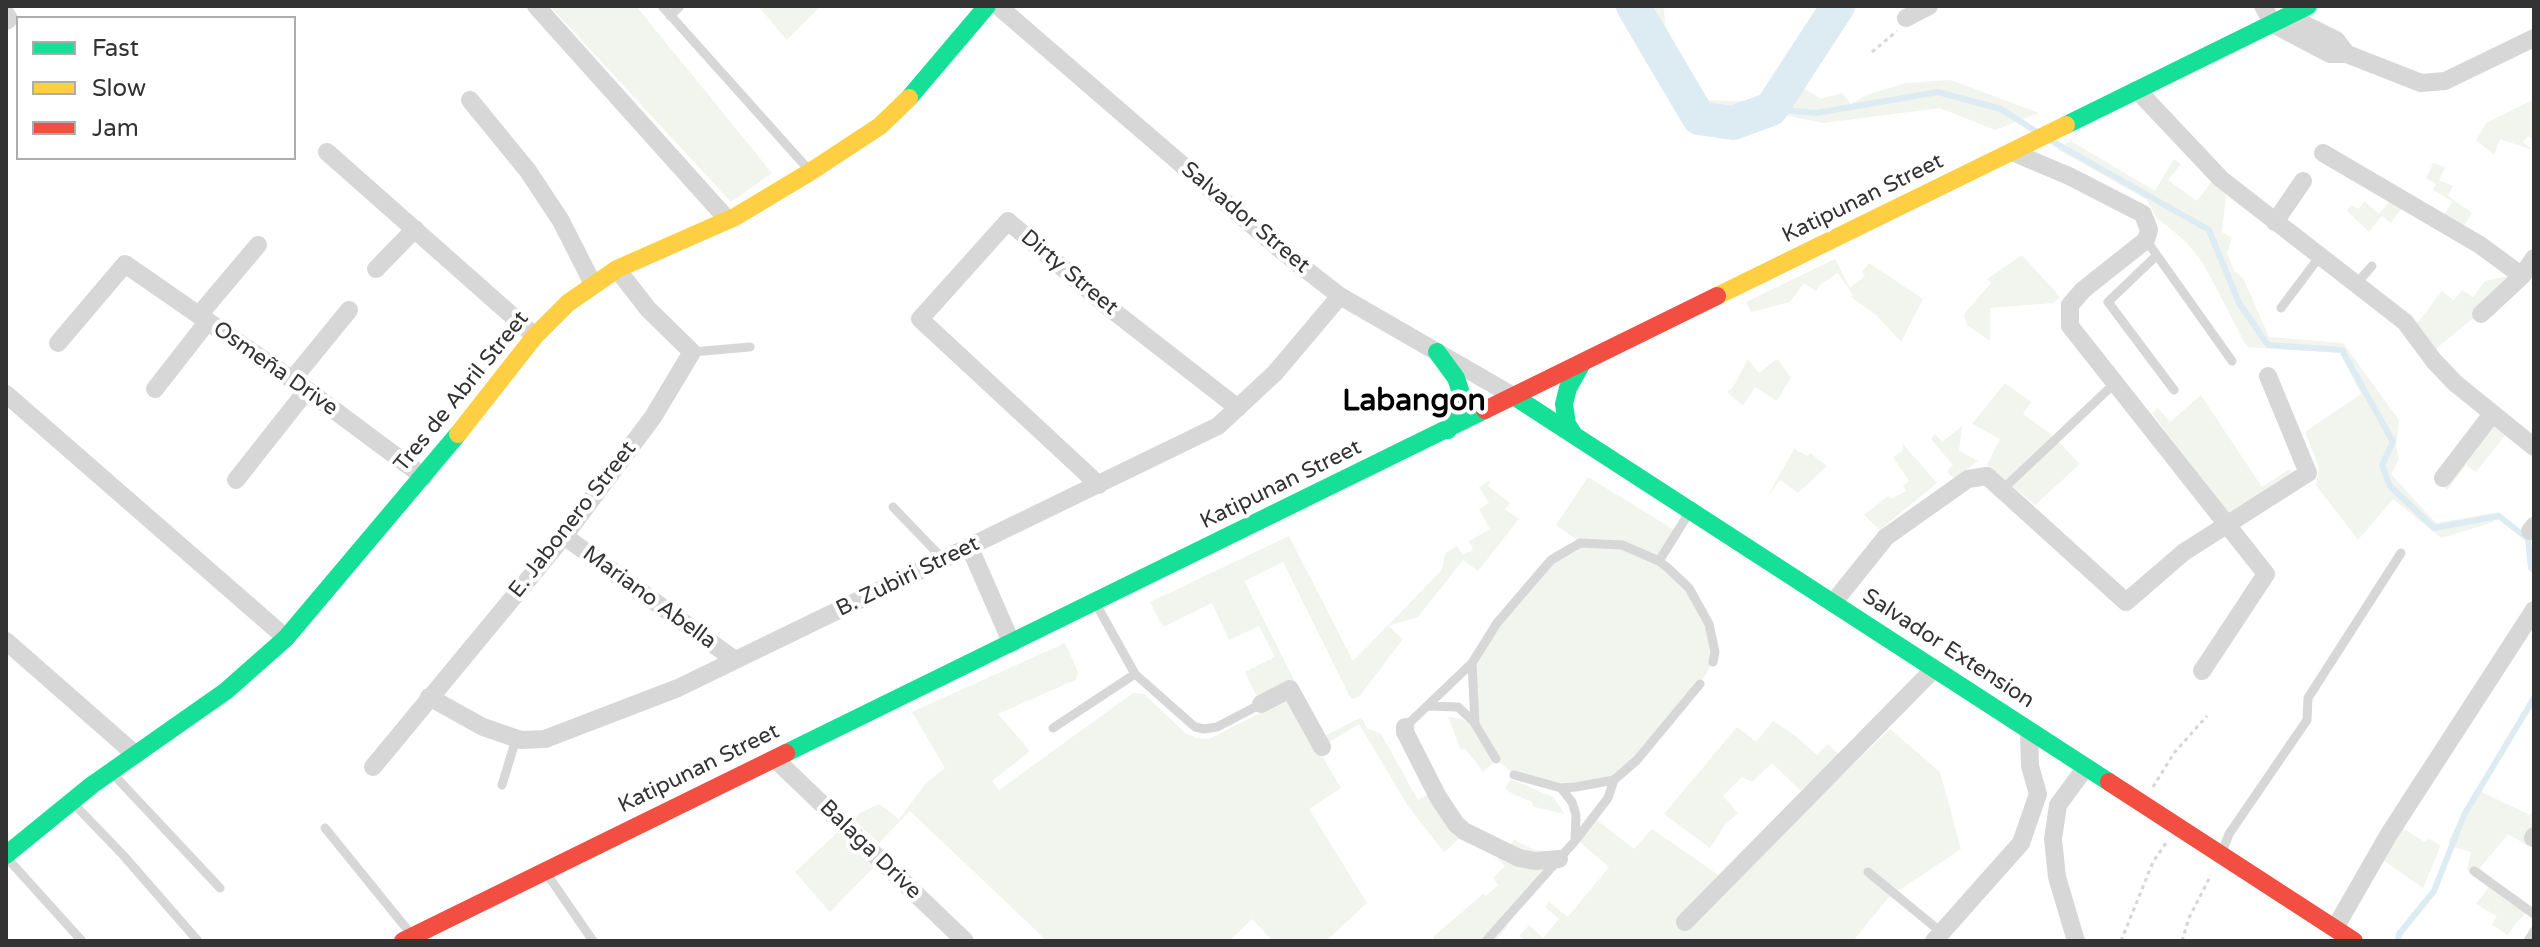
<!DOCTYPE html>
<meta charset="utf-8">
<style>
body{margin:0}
#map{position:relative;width:2540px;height:947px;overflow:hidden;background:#fff;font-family:"Varela Round",sans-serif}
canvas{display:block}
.frame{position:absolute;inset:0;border:8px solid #333;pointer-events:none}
.legend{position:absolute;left:16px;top:16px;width:280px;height:144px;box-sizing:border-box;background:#fff;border:2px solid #adadad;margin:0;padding:10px 14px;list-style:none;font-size:24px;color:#333}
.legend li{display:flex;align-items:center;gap:16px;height:40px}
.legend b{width:40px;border:2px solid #adadad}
</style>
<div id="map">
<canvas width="2540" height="947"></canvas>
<div class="frame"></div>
<ul class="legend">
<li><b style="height:10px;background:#16e098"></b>Fast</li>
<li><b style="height:10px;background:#ffcf43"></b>Slow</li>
<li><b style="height:10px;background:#f24e42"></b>Jam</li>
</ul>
</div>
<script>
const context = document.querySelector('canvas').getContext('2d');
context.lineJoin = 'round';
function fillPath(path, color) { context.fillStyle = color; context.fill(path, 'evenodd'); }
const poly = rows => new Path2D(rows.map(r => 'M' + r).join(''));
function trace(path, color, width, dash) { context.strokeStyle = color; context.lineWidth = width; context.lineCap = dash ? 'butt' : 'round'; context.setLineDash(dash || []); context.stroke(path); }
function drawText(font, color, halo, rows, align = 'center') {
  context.font = font + ' "Varela Round",sans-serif'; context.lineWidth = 8; context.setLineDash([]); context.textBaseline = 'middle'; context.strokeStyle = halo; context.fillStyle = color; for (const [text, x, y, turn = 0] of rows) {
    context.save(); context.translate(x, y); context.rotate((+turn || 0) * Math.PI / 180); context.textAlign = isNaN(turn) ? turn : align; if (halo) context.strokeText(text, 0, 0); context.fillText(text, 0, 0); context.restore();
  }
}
const green = poly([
 [550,6,636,6,772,173,731,202],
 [758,6,821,6,787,40],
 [1630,6,1664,6,1665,25,1704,100,1762,102,1779,76,1786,78,1834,6,1841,6,1821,36,1805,73,1790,80,1821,99,1842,93,1851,104,1867,95,1905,83,1951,80,2039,113,1995,130,1940,108,1823,123,1774,113,1735,128,1700,122,1690,128,1635,42,1637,17],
 [2531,101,2534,103,2534,141,2528,136,2523,142,2533,150,2500,139,2494,155,2476,140,2487,122],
 [2071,141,2155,191,2174,159,2181,164,2168,180,2197,201,2212,181,2226,195,2222,232,2232,238,2227,253,2234,271,2243,278,2269,337,2343,343,2399,420,2396,447,2399,459,2391,474,2436,523,2499,512,2494,522,2441,538,2393,499,2358,540,2316,485,2319,467,2305,432,2361,394,2340,353,2247,347,2203,263,2185,241,2156,217,2147,200,2057,149],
 [2433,163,2445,167,2439,180,2453,186,2448,196,2472,213,2462,229,2442,219,2452,201,2433,190,2436,184,2426,178],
 [2374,188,2403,207,2391,223,2382,216,2369,232,2347,211,2351,205,2359,209,2364,201,2379,214,2389,202],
 [2022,255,2060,297,2053,303,1990,308,1990,341,1967,325,1964,314,1991,283,1987,279],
 [1835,259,1850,288,1865,276,1862,272,1869,263,1923,299,1901,342,1876,315,1851,297,1853,295,1838,273,1821,284,1816,291,1804,283,1790,302,1751,312,1746,302],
 [2519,274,2477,315,2432,352,2413,325,2419,321,2442,291,2454,300,2462,290,2473,297,2485,281],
 [1748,359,1759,373,1777,359,1791,377,1777,401,1755,387,1743,406,1727,392,1733,387],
 [2005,383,2031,402,2023,414,2052,435,2080,464,2035,505,1987,465,2000,439,1972,424],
 [2201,395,2262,487,2290,469,2294,475,2229,517,2152,413,2158,408,2170,422],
 [2491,422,2506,434,2476,472,2466,465,2447,490,2442,485],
 [1962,426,1959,451,1978,461,1954,479,1947,471,1953,465,1931,439,1935,434,1942,442],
 [1902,443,1937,483,1880,530,1864,515,1888,496,1891,499,1906,491,1903,486,1909,481,1893,457,1903,450],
 [1794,449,1807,456,1810,453,1827,466,1798,493,1780,480,1766,499],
 [1588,477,1676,531,1659,561,1689,588,1709,624,1713,662,1700,684,1614,780,1576,787,1514,775,1496,759,1475,724,1472,663,1497,623,1551,560,1580,542,1556,525],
 [1491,480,1488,486,1510,503,1505,509,1519,519,1478,571,1463,560,1418,617,1388,626,1403,639,1359,697,1351,699,1283,562,1244,581,1323,737,1361,717,1367,728,1381,734,1418,800,1433,792,1462,836,1444,852,1408,806,1359,724,1318,749,1341,788,1309,809,1367,903,1326,941,1273,941,1252,919,1229,941,1047,941,910,811,879,843,854,820,860,813,879,804,899,819,927,782,945,768,912,712,1065,643,1078,672,1075,680,998,714,1030,751,992,781,999,790,1133,693,1144,694,1184,732,1196,738,1209,739,1264,711,1245,672,1275,657,1259,626,1229,640,1212,603,1163,627,1150,602,1289,536,1353,661,1442,570,1445,553,1457,546,1463,555,1473,550,1469,541,1490,529,1479,509,1489,503,1479,487],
 [1448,717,1462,719,1470,724,1493,763,1483,772,1465,748,1461,750],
 [1773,721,1793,734,1817,755,1828,744,1841,756,1801,791,1772,763,1752,782,1742,777,1723,796,1738,813,1725,825,1710,848,1664,814,1737,727,1756,742],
 [1890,729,1940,772,1961,849,1889,897,1853,941,1525,941,1519,936,1529,925,1543,938,1559,919,1545,907,1549,902,1568,917,1609,867,1576,839,1593,817,1634,849,1652,829,1730,883],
 [1511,779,1553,797,1565,814,1539,808,1532,806,1533,802,1512,794,1505,788],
 [2475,789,2530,815,2534,807,2534,831,2528,846,2508,834,2480,868,2530,909,2516,923,2508,935,2492,925,2497,916,2476,904,2489,887,2467,870,2471,852,2456,848,2448,842],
 [2402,828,2425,842,2428,838,2441,845,2423,888,2380,858],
 [840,830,876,865,830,912,795,872],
 [1514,840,1535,850,1558,852,1503,923,1508,926,1495,941,1436,941,1433,937,1483,894,1486,896,1498,885,1493,878,1505,866,1497,858]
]);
const stream = poly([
 [1771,109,1816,113,1938,92,2001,109,2037,132],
 [2050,140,2209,230,2239,303,2268,345,2342,350,2393,442,2382,465,2390,486,2434,528,2499,516,2528,539,2531,568,2534,570],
 [2398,941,2399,934,2434,891,2464,815,2534,698]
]);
const river = poly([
 [1633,6,1699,118,1733,123,1771,109,1838,6]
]);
const path = poly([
 [1872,52,1897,31],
 [2153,787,2174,753,2207,716],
 [2121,941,2153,862,2166,843],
 [2182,941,2189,918,2211,875]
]);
const lane = poly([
 [662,6,809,170],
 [670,16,680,6],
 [2146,240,2232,361],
 [2156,256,2108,302,2174,390],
 [2357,283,2372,266],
 [2281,308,2320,256],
 [692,352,750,347],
 [2003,489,2115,383],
 [893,507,943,559],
 [1659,561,1689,513],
 [1096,604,1135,674,1195,727,1204,729,1217,727,1261,704],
 [1427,706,1458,707,1474,722],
 [1405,727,1472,663],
 [1053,728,1135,674],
 [1496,759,1475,724,1472,663,1497,623,1551,560,1580,543,1622,545,1659,561,1669,569,1689,588,1709,624,1715,652,1713,662],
 [113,774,220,888],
 [1514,775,1561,788,1576,787,1614,780,1637,760,1700,684],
 [502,785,516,739],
 [1561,788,1572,802,1576,815,1575,841],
 [71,801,123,855,198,941],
 [325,828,411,934],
 [2222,852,2229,834,2307,720,2308,698,2401,553],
 [7,858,82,941],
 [2474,871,2534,914],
 [1868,872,1941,932],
 [547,874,593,941],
 [1486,941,1575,841,1608,798,1614,780],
 [2528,941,2534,931]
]);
const street = poly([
 [536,6,728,220],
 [998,6,1282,251,1340,296,1515,397],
 [2263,6,2273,24,2330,54,2347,54,2421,83,2445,81,2534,38],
 [6,14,9,19,6,21],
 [2288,16,2336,40,2347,54],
 [1906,18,1929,6],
 [2137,90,2221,179,2405,322,2434,361,2455,383,2534,447],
 [470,100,528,171,561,221,593,284],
 [327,152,535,336],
 [2012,152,2069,176,2143,214,2149,230,2146,240,2083,290,2070,305,2070,326,2266,574,2202,671],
 [2323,153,2480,245,2522,276],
 [2275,222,2303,181],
 [376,269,415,229],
 [2481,314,2522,276,2534,258],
 [199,315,258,245],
 [58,343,125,264,307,390,424,477],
 [292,380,349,310],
 [155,389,208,321],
 [6,394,286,638],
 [2443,478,2492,414],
 [236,480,307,390],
 [1099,485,920,319,1008,221,1107,306,1238,408],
 [2530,531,2534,526],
 [564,536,735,660],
 [970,548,1012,644],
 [1833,603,1886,537,1968,479,1987,476,2126,602,2184,552,2308,473,2268,376],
 [6,641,136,755],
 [429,697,483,727,521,740,545,739,678,688,1218,426,1275,373,1340,296],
 [1261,704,1290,689,1322,747],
 [1405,727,1405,732,1438,797,1456,824,1464,831,1519,858,1535,861,1559,859],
 [775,759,965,941],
 [373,767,564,536,653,417,692,352,648,309,617,269],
 [2533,838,2534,836],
 [1685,922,1934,669],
 [2335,928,2389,834,2534,610],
 [1934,941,2021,843,2038,794,2030,766,2029,731],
 [2076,941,2057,877,2053,839,2058,805,2086,767]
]);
const fast = poly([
 [909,98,987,6],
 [2066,125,2308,6],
 [1437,352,1456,378,1462,396,1461,407,1448,430],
 [1515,397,2109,782],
 [1574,435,1567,424,1564,404,1568,388,1581,365],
 [786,753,1485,410],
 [6,855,92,785,226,691,286,638,458,434]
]);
const slow = poly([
 [1717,296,2066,125],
 [458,434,535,336,568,303,617,269,735,217,810,172,880,126,909,98]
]);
const jam = poly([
 [1485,410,1717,296],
 [2109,782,2354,941],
 [403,941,786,753]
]);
const streetNames = [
 ["Katipunan Street",1863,199,-26],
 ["Salvador Street",1245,218,40],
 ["Dirty Street",1069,273,40],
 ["Osmeña Drive",275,369,35],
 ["Tres de Abril Street",462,392,-51],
 ["Katipunan Street",1281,485,-26],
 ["E. Jabonero Street",573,520,-52],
 ["B. Zubiri Street",908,577,-26],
 ["Mariano Abella",649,598,36],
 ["Salvador Extension",1948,649,33],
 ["Katipunan Street",699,769,-26],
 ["Balaga Drive",870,850,44]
];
const districtNames = [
 ["Labangon",1414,402]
];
fillPath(green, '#f1f5ed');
trace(stream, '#ddebf3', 6);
trace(river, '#ddebf3', 34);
trace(path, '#d6d6d6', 3, [4, 4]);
trace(lane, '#d7d7d7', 9);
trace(street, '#d7d7d7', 18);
trace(fast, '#16e098', 18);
trace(slow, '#ffcf43', 18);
trace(jam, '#f24e42', 18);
drawText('22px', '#333', '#fff', streetNames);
drawText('bold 30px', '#000', '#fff', districtNames);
</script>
